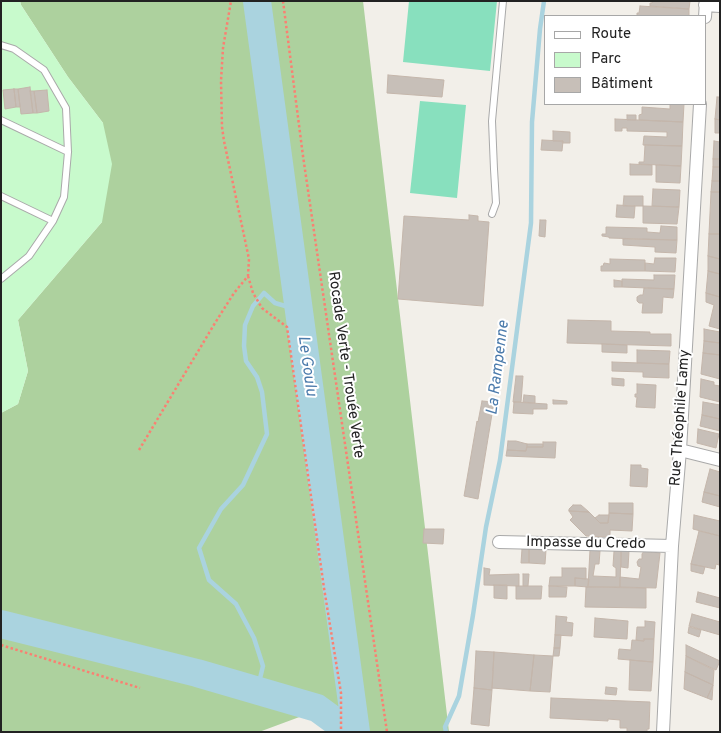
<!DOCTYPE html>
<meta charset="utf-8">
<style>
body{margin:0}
#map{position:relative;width:721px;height:733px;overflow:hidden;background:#f2efe9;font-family:Overpass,sans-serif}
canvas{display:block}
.frame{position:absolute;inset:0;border:2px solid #222;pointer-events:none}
.legend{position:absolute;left:544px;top:15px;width:162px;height:90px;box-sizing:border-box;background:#fff;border:1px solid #a7a7a7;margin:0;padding:6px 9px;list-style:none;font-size:15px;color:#222}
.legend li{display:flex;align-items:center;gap:10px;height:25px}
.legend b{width:25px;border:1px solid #a7a7a7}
</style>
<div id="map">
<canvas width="721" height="733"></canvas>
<div class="frame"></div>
<ul class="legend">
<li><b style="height:6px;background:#fff"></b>Route</li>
<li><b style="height:14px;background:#c8facc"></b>Parc</li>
<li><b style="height:14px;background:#c7bfb8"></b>Bâtiment</li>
</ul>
</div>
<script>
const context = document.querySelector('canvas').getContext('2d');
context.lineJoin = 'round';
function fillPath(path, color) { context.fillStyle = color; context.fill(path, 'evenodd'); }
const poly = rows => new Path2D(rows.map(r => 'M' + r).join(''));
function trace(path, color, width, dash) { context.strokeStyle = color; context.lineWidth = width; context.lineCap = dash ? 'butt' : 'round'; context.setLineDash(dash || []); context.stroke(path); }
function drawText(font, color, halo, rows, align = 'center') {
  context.font = font + ' Overpass,sans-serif'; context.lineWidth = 4; context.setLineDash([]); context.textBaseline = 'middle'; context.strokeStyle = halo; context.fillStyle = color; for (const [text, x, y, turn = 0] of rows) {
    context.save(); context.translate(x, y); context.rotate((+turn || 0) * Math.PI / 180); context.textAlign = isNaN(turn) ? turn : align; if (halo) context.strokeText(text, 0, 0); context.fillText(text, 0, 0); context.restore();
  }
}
const forest = poly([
 [20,1,363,1,449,732,326,732,321,709,259,732,1,732,1,413,18,404,28,371,18,320,102,222,103,123,68,77,21,5]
]);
const park = poly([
 [1,1,20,1,21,5,68,77,103,123,112,164,102,222,18,320,28,371,18,404,1,413]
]);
const pitch = poly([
 [409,1,497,1,490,71,403,62],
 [420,101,466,105,457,198,410,193]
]);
const stream = poly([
 [257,691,263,666,254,638,236,604,209,580,199,548,221,509,243,485,267,434,262,392,257,377,246,361,244,346,245,325,253,306,264,293,275,303,299,310],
 [446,732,445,727,459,696,473,615,486,527,500,460,531,223,532,122,540,29,544,1]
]);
const river = poly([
 [257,1,356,732],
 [1,624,197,673,317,708,350,732]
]);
const building = poly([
 [652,1,690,1,689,9,650,6,650,3,652,3,652,1],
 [640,6,689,9,689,16,637,16,637,13,639,13,640,6],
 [388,75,444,80,442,97,387,93,388,75],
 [30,87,33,113,21,114,18,89,30,87],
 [14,89,16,107,5,109,3,90,14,89],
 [14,89,18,89,20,107,16,107,14,89],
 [47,90,49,111,37,113,34,91,47,90],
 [30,91,34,91,37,113,33,113,30,91],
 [717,97,720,97,720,120,715,119,717,97],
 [670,104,684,104,683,122,639,120,639,115,642,114,642,107,670,109,670,104],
 [627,115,636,115,636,120,627,120,627,115],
 [615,119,683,122,682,146,643,145,644,136,667,137,667,132,627,131,627,128,622,128,622,131,615,131,615,119],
 [715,119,720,120,720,133,715,133,715,119],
 [553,131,570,132,570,143,562,143,563,141,553,141,553,131],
 [542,140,563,141,562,151,541,150,542,140],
 [714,141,720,142,720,159,713,159,714,141],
 [645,145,682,146,681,166,639,164,639,162,644,162,645,145],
 [713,159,720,159,720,167,713,167,713,159],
 [630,164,652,165,652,175,630,175,630,164],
 [656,165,681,166,680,183,656,182,656,165],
 [713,167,720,167,720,181,712,181,713,167],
 [712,181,720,181,720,192,711,192,712,181],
 [653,189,680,190,679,207,652,206,653,189],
 [711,192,720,192,720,234,709,234,711,192],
 [624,196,643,196,643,206,623,206,624,196],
 [617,205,635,206,634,218,616,217,617,205],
 [643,206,679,207,677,224,643,223,643,206],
 [469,215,478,216,478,221,489,222,483,306,398,299,404,216,469,220,469,215],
 [540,220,546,220,545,237,539,236,540,220],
 [661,226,677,227,677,240,609,238,609,237,602,236,602,234,606,234,606,227,647,228,647,232,660,233,661,226],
 [709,234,720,234,720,259,708,256,709,234],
 [623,239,677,240,676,253,655,252,655,247,623,245,623,239],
 [708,256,720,259,720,274,708,271,708,256],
 [655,258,676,258,675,272,645,271,645,263,654,264,655,258],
 [610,259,645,260,645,271,601,271,601,266,603,266,604,263,610,264,610,259],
 [708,271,720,274,720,297,706,293,708,271],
 [654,275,675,275,674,289,622,287,622,279,654,280,654,275],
 [614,280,622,281,622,287,614,287,614,280],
 [644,288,674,289,673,298,663,297,662,313,642,313,643,303,639,303,637,301,637,297,640,295,643,295,644,288],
 [706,293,720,297,720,329,709,326,714,305,706,302,706,293],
 [568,320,611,321,611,331,650,332,650,334,671,334,671,346,567,343,568,320],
 [704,329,720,332,720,343,704,341,704,329],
 [704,341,720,343,720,355,703,353,704,341],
 [602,344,627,345,627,353,602,352,602,344],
 [637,350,670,351,669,364,637,363,637,350],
 [703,353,720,355,720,379,701,374,703,353],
 [612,362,669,364,669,378,643,377,643,372,612,371,612,362],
 [516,376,523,376,521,402,513,402,516,376],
 [612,378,624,379,624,386,612,385,612,378],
 [701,379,714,382,714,385,720,386,720,402,700,397,701,379],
 [637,384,656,385,655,408,636,407,637,397,635,397,635,394,637,394,637,384],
 [524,395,535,396,535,403,523,402,524,395],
 [553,400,567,401,567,404,553,404,553,400],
 [482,401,494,402,478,499,464,496,477,421,478,422,482,401],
 [514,402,547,404,547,409,533,409,533,414,513,413,514,402],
 [703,402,720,405,720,419,702,415,703,402],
 [702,415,720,419,720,431,700,426,702,415],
 [698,429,719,434,716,448,697,443,698,429],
 [508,441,516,441,527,444,526,451,507,450,508,441],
 [543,442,556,442,555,458,506,456,507,450,526,451,527,447,543,447,543,442],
 [527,444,543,444,543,447,527,447,527,444],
 [631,465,641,465,641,468,648,469,647,487,630,486,631,465],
 [710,469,720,472,720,496,704,492,710,469],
 [704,492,720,496,720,507,702,502,704,492],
 [609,503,633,503,633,514,609,513,609,503],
 [573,505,581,505,589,512,569,511,569,509,573,505],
 [569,511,589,512,600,523,608,523,609,513,633,514,632,531,610,530,610,537,586,536,570,520,573,517,569,511],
 [599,515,609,515,608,523,600,523,595,518,599,515],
 [694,515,720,521,720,536,693,529,694,515],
 [424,529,444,529,443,544,423,543,424,529],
 [699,531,720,536,720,560,719,565,716,564,715,569,691,564,699,531],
 [522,549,529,549,529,563,521,563,522,549],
 [529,549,546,550,545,564,529,563,529,549],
 [590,550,600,551,599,564,595,564,593,576,616,577,616,568,613,566,614,551,621,551,620,587,588,587,590,550],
 [621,551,629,551,628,568,621,567,621,551],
 [644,551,660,553,656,588,620,587,620,577,639,579,641,567,638,566,637,562,639,559,642,559,642,554,644,551],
 [691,564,705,567,703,574,691,571,691,564],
 [484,568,490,569,489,575,519,574,519,586,484,585,484,568],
 [562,568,586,568,586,579,575,578,575,586,549,586,550,577,562,577,562,568],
 [523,574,529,574,528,586,523,586,523,574],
 [575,578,589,579,588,587,575,586,575,578],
 [494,585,507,585,507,599,494,598,494,585],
 [516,586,542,586,541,599,516,599,516,586],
 [549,586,567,587,566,597,549,597,549,586],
 [586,587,646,588,646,608,585,607,586,587],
 [698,592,720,598,720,608,696,602,698,592],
 [692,614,720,622,720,635,689,626,692,614],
 [556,616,567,617,566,622,573,623,572,636,555,635,556,616],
 [595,618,628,621,627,639,594,637,595,618],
 [645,621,655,622,654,639,644,639,644,641,636,640,637,627,645,627,645,621],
 [689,627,701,630,699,637,688,633,689,627],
 [555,635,561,635,560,648,554,648,555,635],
 [644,639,654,639,653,662,618,659,619,649,631,650,632,640,644,641,644,639],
 [686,645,720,661,716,670,686,656,686,645],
 [554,648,560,648,559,656,553,656,554,648],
 [476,651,494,652,492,690,474,688,476,651],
 [494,652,534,655,530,691,492,688,494,652],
 [534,655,553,656,550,692,530,691,534,655],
 [686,656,714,670,712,700,707,698,713,685,685,672,686,656],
 [630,660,653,662,651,691,629,690,630,660],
 [685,672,713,685,707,698,684,689,685,672],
 [606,687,617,688,616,695,605,694,606,687],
 [474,688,492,690,489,726,471,724,474,688],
 [551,698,650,702,649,729,647,729,647,732,627,732,627,728,620,728,620,720,608,719,608,721,550,718,551,698]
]);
const path = poly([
 [283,1,303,156,387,732],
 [248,276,253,293,262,308,287,327,324,588,341,693,341,732],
 [139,450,215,323,234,293,248,276,249,259,224,141,222,127,221,81,223,48,231,1],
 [1,645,140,688]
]);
const lane = poly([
 [1,45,14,49,44,70,66,108,68,152,64,197,53,221,29,256,1,279],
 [1,120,68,152],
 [1,196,53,221],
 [492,214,496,203,494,169,492,121,503,1]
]);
const street = poly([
 [705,5,720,6],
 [705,17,706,1],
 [680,450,720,460],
 [499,542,672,546],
 [663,732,672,546,680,450,700,104]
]);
const streetNames = [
 ["Rocade Verte - Trouée Verte",345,365,82],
 ["Rue Théophile Lamy",681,418,-86],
 ["Impasse du Credo",586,544,1]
];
const waterNames = [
 ["Le Goulu",306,366,82],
 ["La Rampenne",499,368,-83]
];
fillPath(forest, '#add19e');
fillPath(park, '#c8facc');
fillPath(pitch, '#88e0be');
trace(stream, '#aad3df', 4.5);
trace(river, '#aad3df', 28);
fillPath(building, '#c7bfb8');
trace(building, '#c4b6ab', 1);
trace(lane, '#a9a9a9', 8);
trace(street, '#a9a9a9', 14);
trace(path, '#fa8072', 2.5, [2.5, 2.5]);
trace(lane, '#fff', 6);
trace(street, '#fff', 12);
drawText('15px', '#222', '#fff', streetNames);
drawText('italic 16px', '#4a7aab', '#fff', waterNames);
</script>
